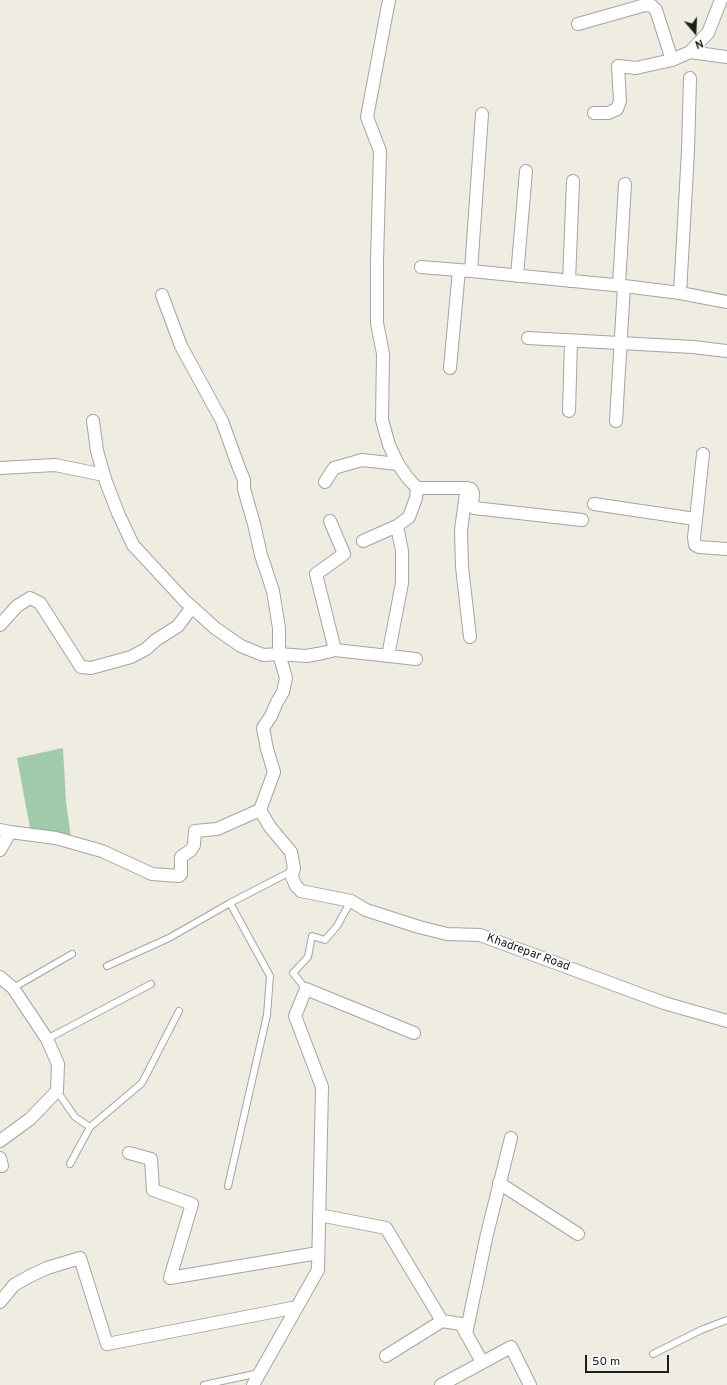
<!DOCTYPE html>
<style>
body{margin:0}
#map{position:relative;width:727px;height:1385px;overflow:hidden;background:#efece2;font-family:Overpass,sans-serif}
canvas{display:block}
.north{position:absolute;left:675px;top:12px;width:40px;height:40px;-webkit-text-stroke:3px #fff;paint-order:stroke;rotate:161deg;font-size:11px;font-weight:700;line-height:16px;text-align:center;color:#1d1d1d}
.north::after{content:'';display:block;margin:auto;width:14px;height:18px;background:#1d1d1d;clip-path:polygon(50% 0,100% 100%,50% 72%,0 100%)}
.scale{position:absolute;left:585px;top:1355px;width:84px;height:18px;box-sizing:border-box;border:2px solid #1d1d1d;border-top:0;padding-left:5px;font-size:12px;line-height:14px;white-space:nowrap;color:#1d1d1d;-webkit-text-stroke:3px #fff;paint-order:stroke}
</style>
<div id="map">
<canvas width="727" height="1385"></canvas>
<div class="north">N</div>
<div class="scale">50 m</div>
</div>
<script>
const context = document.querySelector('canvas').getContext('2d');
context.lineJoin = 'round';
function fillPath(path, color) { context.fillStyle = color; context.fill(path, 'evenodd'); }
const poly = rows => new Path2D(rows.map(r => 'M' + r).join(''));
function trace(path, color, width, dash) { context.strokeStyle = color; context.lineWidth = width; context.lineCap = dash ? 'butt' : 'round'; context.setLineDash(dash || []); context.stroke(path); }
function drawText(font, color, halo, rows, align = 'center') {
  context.font = font + ' Overpass,sans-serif'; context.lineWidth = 3; context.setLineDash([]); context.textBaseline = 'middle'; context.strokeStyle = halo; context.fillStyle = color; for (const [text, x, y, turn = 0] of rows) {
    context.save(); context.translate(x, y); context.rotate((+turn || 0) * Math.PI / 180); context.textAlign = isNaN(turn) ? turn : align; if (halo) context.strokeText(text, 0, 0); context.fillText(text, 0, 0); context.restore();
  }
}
const cemetery = poly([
 [63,748,66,802,71,838,30,828,17,758]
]);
const service = poly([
 [107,966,169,938,230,903,292,871],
 [13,988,72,954],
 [306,989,293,973,308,957,312,936,325,940,337,926,351,901],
 [47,1039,151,984],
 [57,1091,75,1117,90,1127],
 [70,1164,90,1127,142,1083,179,1011],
 [228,1186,267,1015,270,976,230,903],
 [653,1354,701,1330,727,1320],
 [204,1385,259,1373]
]);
const minor = poly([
 [578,24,645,5,652,6,656,10,672,60],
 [690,52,708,33,721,0],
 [594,113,608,113,617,109,620,101,618,66,636,68,672,60,690,52,727,57],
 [421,267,471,271,624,286,680,293,727,302],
 [471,271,482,114],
 [517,276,526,171],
 [569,281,573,181],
 [619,285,625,184],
 [680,293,688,151,690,78],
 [528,338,693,347,727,351],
 [450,368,459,270],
 [569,411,571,342],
 [93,421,97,451,106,482,118,513,133,545,184,600,215,628,241,646,263,655,279,654,306,656,323,653,335,650,416,659],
 [616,421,624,286],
 [703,454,694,538,695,545,699,547,727,549],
 [0,468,55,465,104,475],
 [325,482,334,468,362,460,398,464],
 [417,488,467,488,471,489,473,493,472,506,474,508,582,520],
 [466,493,461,530,462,567,470,637],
 [594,504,695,519],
 [330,521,344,554,316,574,335,650],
 [363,541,397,526,409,517,416,498,417,488,407,477,398,464,389,445,382,420,383,354,377,323,377,261,380,151,367,117,389,0],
 [0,625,17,606,30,598,40,603,81,667,91,668,131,657,146,649,156,640,178,626,192,607],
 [388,656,402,583,402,551,397,526],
 [260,810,270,827,291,852,294,868,293,871,292,877,296,886,301,891,351,901,366,910,419,927,447,934,480,935,664,1003,727,1021],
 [0,830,10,832,56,838,102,851,152,874,179,876,181,874,181,857,191,850,194,845,195,831,217,829,260,810,274,772,267,749,263,728,271,716,277,702,283,692,286,678,279,654,279,628,273,591,261,555,254,524,244,489,244,480,239,468,222,421,181,346,162,295],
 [0,850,10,832],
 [0,977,13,988,47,1039,58,1064,57,1091,30,1119,0,1141],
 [129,1153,151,1159,153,1190,192,1204,170,1278,318,1253],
 [0,1158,2,1166],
 [499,1183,578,1234],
 [319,1215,386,1228,442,1321,461,1324,482,1362],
 [0,1302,14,1285,30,1276,47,1268,80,1258,107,1344,297,1307],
 [466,1334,487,1234,511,1138],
 [386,1356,442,1321],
 [253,1385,318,1270,322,1087,295,1016,306,989,414,1033],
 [441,1385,511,1347,530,1385]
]);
const streetNames = [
 ["Khadrepar Road",528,953,20]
];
fillPath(cemetery, '#a1caaa');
trace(service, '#a4a4a4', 8);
trace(minor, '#a4a4a4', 14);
trace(service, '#fff', 6);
trace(minor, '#fff', 12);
drawText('12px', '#1d1d1d', '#fff', streetNames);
</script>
